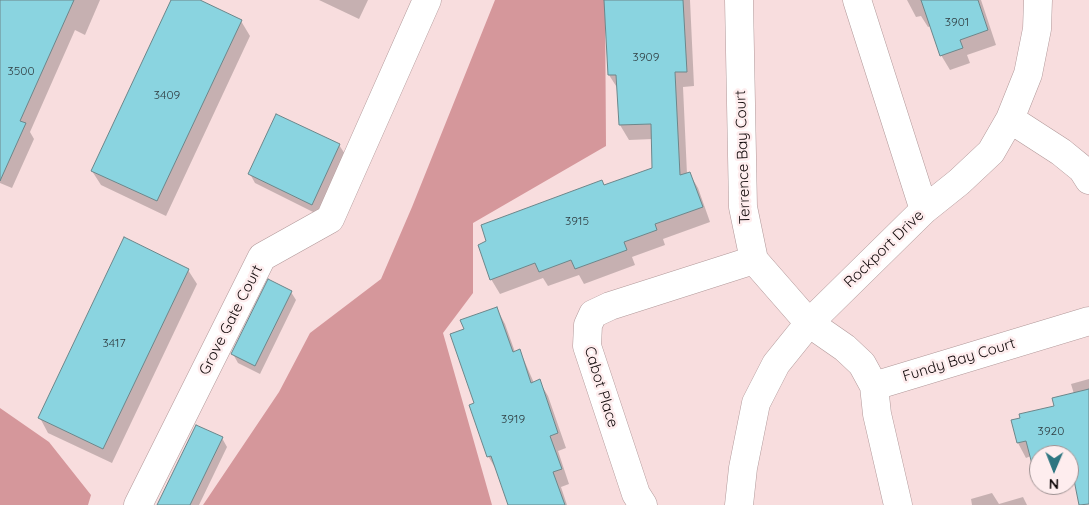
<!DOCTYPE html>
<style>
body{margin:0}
#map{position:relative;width:1089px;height:505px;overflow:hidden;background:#f8ddde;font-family:Quicksand,sans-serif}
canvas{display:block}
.north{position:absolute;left:1029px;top:445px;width:50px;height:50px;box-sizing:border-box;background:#feedee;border:1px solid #9f9293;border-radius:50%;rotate:181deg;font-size:14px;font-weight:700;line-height:20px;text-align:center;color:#11090a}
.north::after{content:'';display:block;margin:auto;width:18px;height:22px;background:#2f7681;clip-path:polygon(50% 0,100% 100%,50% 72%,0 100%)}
</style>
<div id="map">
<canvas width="1089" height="505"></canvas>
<div class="north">N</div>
</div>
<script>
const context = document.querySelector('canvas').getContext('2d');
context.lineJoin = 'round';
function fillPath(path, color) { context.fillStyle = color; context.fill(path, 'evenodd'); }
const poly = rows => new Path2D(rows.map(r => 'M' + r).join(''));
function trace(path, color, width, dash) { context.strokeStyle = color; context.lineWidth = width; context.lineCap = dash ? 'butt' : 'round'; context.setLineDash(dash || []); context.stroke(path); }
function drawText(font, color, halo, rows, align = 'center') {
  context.font = font + ' Quicksand,sans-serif'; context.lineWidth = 5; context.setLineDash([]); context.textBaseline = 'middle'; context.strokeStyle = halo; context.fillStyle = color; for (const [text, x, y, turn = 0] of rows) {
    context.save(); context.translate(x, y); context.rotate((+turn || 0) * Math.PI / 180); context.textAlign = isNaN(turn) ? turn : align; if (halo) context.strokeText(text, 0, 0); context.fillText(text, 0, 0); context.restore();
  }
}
const forest = poly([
 [495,0,605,0,606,146,473,223,473,293,443,333,492,505,203,505,279,392,310,333,381,279,412,207],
 [0,408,49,442,91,495,88,505,0,505]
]);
const shadow = poly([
 [0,0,100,0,85,35,75,30,30,132,34,139,12,188,0,183],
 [172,0,197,0,241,21,250,36,166,216,101,185,92,171],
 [319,0,368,0,359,19],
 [605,0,690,0,694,86,683,87,687,174,689,173,698,188,710,222,663,239,665,245,632,257,635,265,584,284,579,275,548,286,543,278,500,294,491,279,479,246,605,187,653,169,653,139,629,140,620,125,618,89,609,75],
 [907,0,981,0,996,45,967,55,970,63,950,70,941,55,931,26,928,27,921,16,916,17],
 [276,116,339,145,345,154,317,214,255,183,250,174],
 [188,270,197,284,112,463,48,433,40,418],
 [291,292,296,300,260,374,238,363,233,354],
 [497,309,505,324,515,352,520,351,534,383,539,381,548,396,566,448,558,451,569,484,561,487,567,505,509,505,497,471,488,456,475,404,465,330],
 [1089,379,1089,481,1076,474,1069,476,1069,455,1039,455,1039,476,1031,456,1026,458,1018,443,1055,407,1074,394,1071,384],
 [222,438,227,447,199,505,164,505],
 [992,493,999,504,1023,497,1027,505,972,505,971,499]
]);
const building = poly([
 [0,0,74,0,20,121,26,123,0,181,0,0],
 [171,0,200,0,242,20,157,201,91,171,171,0],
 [604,0,683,0,687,72,675,72,680,175,690,172,703,207,655,224,657,230,624,242,627,250,575,269,571,260,539,272,535,263,490,280,478,245,486,241,481,225,602,180,604,185,652,168,651,124,619,125,616,75,608,75,604,0],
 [921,0,978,0,988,30,960,40,963,48,940,56,921,0],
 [276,114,340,144,312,205,248,174,276,114],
 [124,237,189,269,103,449,38,418,124,237],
 [268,279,292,291,255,366,231,354,268,279],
 [497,307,513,352,520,349,531,383,540,379,558,433,550,436,562,469,553,472,565,505,508,505,491,456,487,457,469,405,474,403,450,334,464,329,460,320,497,307],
 [1089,389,1089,504,1079,505,1069,455,1039,455,1039,466,1033,468,1026,441,1017,443,1011,420,1020,418,1019,414,1054,406,1052,398,1089,389],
 [196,425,223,437,190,505,157,505,196,425]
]);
const street = poly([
 [739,0,743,207,754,260,809,323,845,348,862,364,874,386,877,414,898,505],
 [857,0,924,210],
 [1010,119,1061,152,1082,169,1089,180],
 [874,386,1089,321],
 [138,505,262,257,330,219,427,0],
 [643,505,636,494,587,346,588,325,593,314,610,306,754,260],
 [739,505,743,468,756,403,776,364,809,323,924,210,959,182,991,152,1010,119,1028,74,1037,29,1038,0]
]);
const numberNames = [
 ["3901",957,22],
 ["3909",646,57],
 ["3500",21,71],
 ["3409",167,95],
 ["3915",577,221],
 ["3417",114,343],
 ["3919",513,419],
 ["3920",1051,431]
];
const streetNames = [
 ["Terrence Bay Court",743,157,-92],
 ["Rockport Drive",884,249,-44],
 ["Grove Gate Court",231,320,-63],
 ["Fundy Bay Court",959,360,-17],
 ["Cabot Place",601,387,73]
];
fillPath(forest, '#d5979b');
fillPath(shadow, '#0003');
fillPath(building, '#8ad4e0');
trace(building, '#6c868a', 1);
trace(street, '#b19899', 29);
trace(street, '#fff', 28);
drawText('12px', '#2f3c40', null, numberNames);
drawText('15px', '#11090a', '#feedee', streetNames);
</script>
